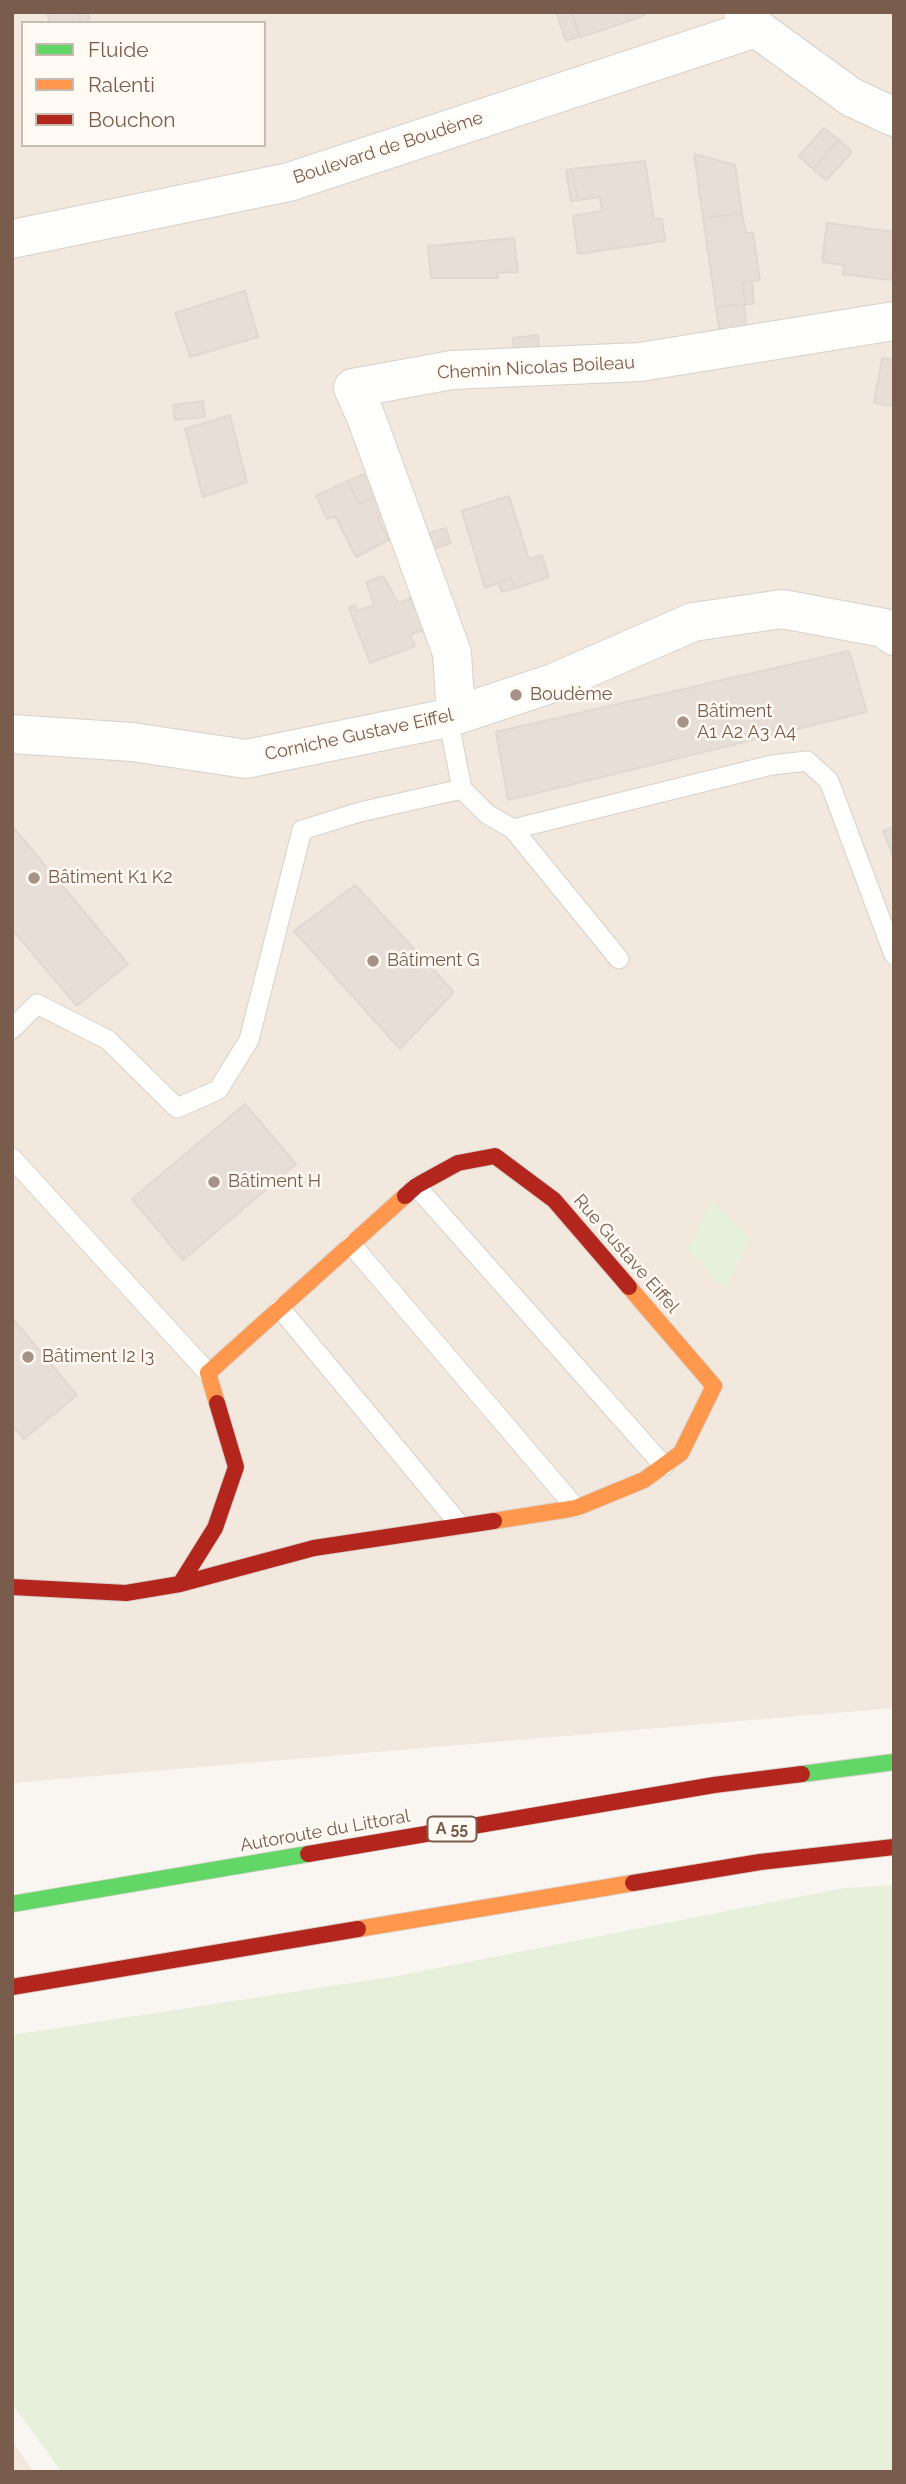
<!DOCTYPE html>
<meta charset="utf-8">
<style>
body{margin:0}
#map{position:relative;width:906px;height:2484px;overflow:hidden;background:#f9f5f0;font-family:Raleway,sans-serif}
canvas{display:block}
.frame{position:absolute;inset:0;border:14px solid #7a5c4d;pointer-events:none}
.legend{position:absolute;left:21px;top:21px;width:245px;height:126px;box-sizing:border-box;background:#fffaf3;border:2px solid #cabbb1;margin:0;padding:9px 12px;list-style:none;font-size:21px;color:#7a5c4d}
.legend li{display:flex;align-items:center;gap:14px;height:35px}
.legend b{width:35px;border:2px solid #cabbb1}
</style>
<div id="map">
<canvas width="906" height="2484"></canvas>
<div class="frame"></div>
<ul class="legend">
<li><b style="height:9px;background:#63d668"></b>Fluide</li>
<li><b style="height:9px;background:#ff974d"></b>Ralenti</li>
<li><b style="height:9px;background:#b3261e"></b>Bouchon</li>
</ul>
</div>
<script>
const context = document.querySelector('canvas').getContext('2d');
context.lineJoin = 'round';
function fillPath(path, color) { context.fillStyle = color; context.fill(path, 'evenodd'); }
const poly = rows => new Path2D(rows.map(r => 'M' + r).join(''));
function trace(path, color, width, dash) { context.strokeStyle = color; context.lineWidth = width; context.lineCap = dash ? 'butt' : 'round'; context.setLineDash(dash || []); context.stroke(path); }
function drawText(font, color, halo, rows, align = 'center') {
  context.font = font + ' Raleway,sans-serif'; context.lineWidth = 5; context.setLineDash([]); context.textBaseline = 'middle'; context.strokeStyle = halo; context.fillStyle = color; for (const [text, x, y, turn = 0] of rows) {
    context.save(); context.translate(x, y); context.rotate((+turn || 0) * Math.PI / 180); context.textAlign = isNaN(turn) ? turn : align; if (halo) context.strokeText(text, 0, 0); context.fillText(text, 0, 0); context.restore();
  }
}
const residential = poly([
 [12,12,894,12,894,1708,12,1783],
 [23,23,264,23,264,145,23,145],
 [12,2441,34,2472,12,2472]
]);
const green = poly([
 [711,1200,750,1238,725,1290,688,1249],
 [894,1885,894,2472,62,2472,12,2404,12,2035,397,1976,844,1888]
]);
const building = poly([
 [47,12,79,12,81,23,50,23,47,12],
 [79,12,88,12,90,23,81,23,79,12],
 [556,12,571,12,579,37,566,41,556,12],
 [571,12,626,12,629,21,581,37,571,12],
 [626,12,644,12,645,15,629,21,626,12],
 [824,128,839,140,813,169,799,156,824,128],
 [839,140,852,152,826,180,813,169,839,140],
 [694,154,735,165,742,213,703,218,694,154],
 [645,161,654,219,662,219,665,241,578,254,573,216,602,211,600,197,578,200,572,169,645,161],
 [572,169,578,200,571,201,566,170,572,169],
 [742,213,746,233,753,233,760,280,742,283,745,304,716,307,703,218,742,213],
 [827,223,894,232,894,271,890,280,843,274,844,265,822,262,827,223],
 [514,238,518,272,497,273,498,278,431,278,428,246,514,238],
 [752,281,754,304,745,304,742,283,752,281],
 [245,291,258,337,190,357,175,313,245,291],
 [744,304,747,331,720,335,716,307,744,304],
 [538,335,539,352,514,355,513,338,538,335],
 [882,358,894,360,894,406,874,403,882,358],
 [203,401,205,417,175,420,173,405,203,401],
 [230,415,247,482,203,497,185,429,230,415],
 [372,471,380,494,359,504,348,481,372,471],
 [348,481,359,504,380,494,388,513,378,517,389,540,356,557,335,516,327,519,316,496,348,481],
 [509,496,529,559,542,555,549,577,515,588,511,578,485,588,462,511,509,496],
 [446,528,451,543,424,552,418,537,446,528],
 [383,576,398,603,419,595,431,627,410,635,415,646,370,663,349,608,355,605,357,611,374,605,366,582,383,576],
 [511,578,515,588,502,592,498,583,511,578],
 [849,651,867,712,508,800,496,732,849,651],
 [12,826,128,964,77,1006,12,929,12,826],
 [894,827,894,858,883,831,894,827],
 [355,885,454,992,400,1049,294,931,355,885],
 [245,1104,296,1164,183,1260,132,1199,245,1104],
 [12,1318,77,1395,24,1439,12,1425,12,1318]
]);
const lane = poly([
 [448,718,462,789,487,814,513,829,619,959],
 [513,829,772,765,807,761,829,781,894,955],
 [12,1029,37,1004,108,1040,177,1108,218,1090,249,1040,302,830,360,812,462,789],
 [12,1158,208,1373],
 [416,1186,664,1466],
 [351,1244,576,1508],
 [280,1308,460,1525]
]);
const street = poly([
 [743,12,756,28,851,97,894,117],
 [12,239,289,182,756,28],
 [456,715,452,653,366,417,353,388,452,370,640,362,894,321],
 [12,734,132,742,246,759,448,718,553,683,693,622,782,609,884,628,894,636]
]);
const fast = poly([
 [802,1774,894,1762],
 [12,1904,308,1854]
]);
const slow = poly([
 [217,1403,208,1373,405,1196],
 [494,1521,576,1508,644,1480,681,1453,714,1386,629,1287],
 [358,1929,633,1883]
]);
const jam = poly([
 [405,1196,416,1186,458,1163,495,1156,554,1200,629,1287],
 [180,1584,215,1528,236,1467,217,1403],
 [12,1587,126,1593,180,1584,314,1548,494,1521],
 [308,1854,714,1785,802,1774],
 [633,1883,760,1862,894,1847],
 [12,1987,358,1929]
]);
const markers = [
 [516,695,7,"#a69286"],
 [683,722,7,"#a69286"],
 [34,878,7,"#a69286"],
 [373,961,7,"#a69286"],
 [214,1182,7,"#a69286"],
 [28,1357,7,"#a69286"]
];
const shields = [
 [452,1829,49]
];
const shieldNames = [
 ["A 55",452,1829]
];
const streetNames = [
 ["Boulevard de Boudème",388,148,-18],
 ["Chemin Nicolas Boileau",536,368,-3],
 ["Corniche Gustave Eiffel",359,735,-12],
 ["Rue Gustave Eiffel",626,1254,49],
 ["Autoroute du Littoral",325,1831,-10]
];
const poiNames = [
 ["Boudème",530,695],
 ["Bâtiment",697,712],
 ["A1 A2 A3 A4",697,733],
 ["Bâtiment K1 K2",48,878],
 ["Bâtiment G",387,961],
 ["Bâtiment H",228,1182],
 ["Bâtiment I2 I3",42,1357]
];
fillPath(residential, '#f2e8de');
fillPath(green, '#e7f0db');
fillPath(building, '#e6ded7');
trace(building, '#e2d8d2', 2);
trace(lane, '#d7d1cb', 21);
trace(street, '#d7d1cb', 40);
trace(fast, '#d9d2cb', 18);
trace(slow, '#d9d2cb', 18);
trace(jam, '#d9d2cb', 18);
trace(lane, '#fefefd', 19);
trace(street, '#fefefd', 38);
trace(fast, '#63d668', 16);
trace(slow, '#ff974d', 16);
trace(jam, '#b3261e', 16);
for (const [x, y, r, color] of markers) { const dot = new Path2D(); dot.arc(x, y, r, 0, 2 * Math.PI); context.fillStyle = color; context.fill(dot); trace(dot, '#fffaf3', 2.5); }
for (const [x, y, w] of shields) { const box = new Path2D(); box.roundRect(x - w / 2, y - 12.5, w, 25, 5); context.fillStyle = '#fffaf3'; context.fill(box); trace(box, '#7a5c4d', 2); }
drawText('bold 16px', '#7a5c4d', null, shieldNames);
drawText('18px', '#7a5c4d', '#fffaf3', streetNames);
drawText('18px', '#7a5c4d', '#fffaf3', poiNames, 'left');
</script>
